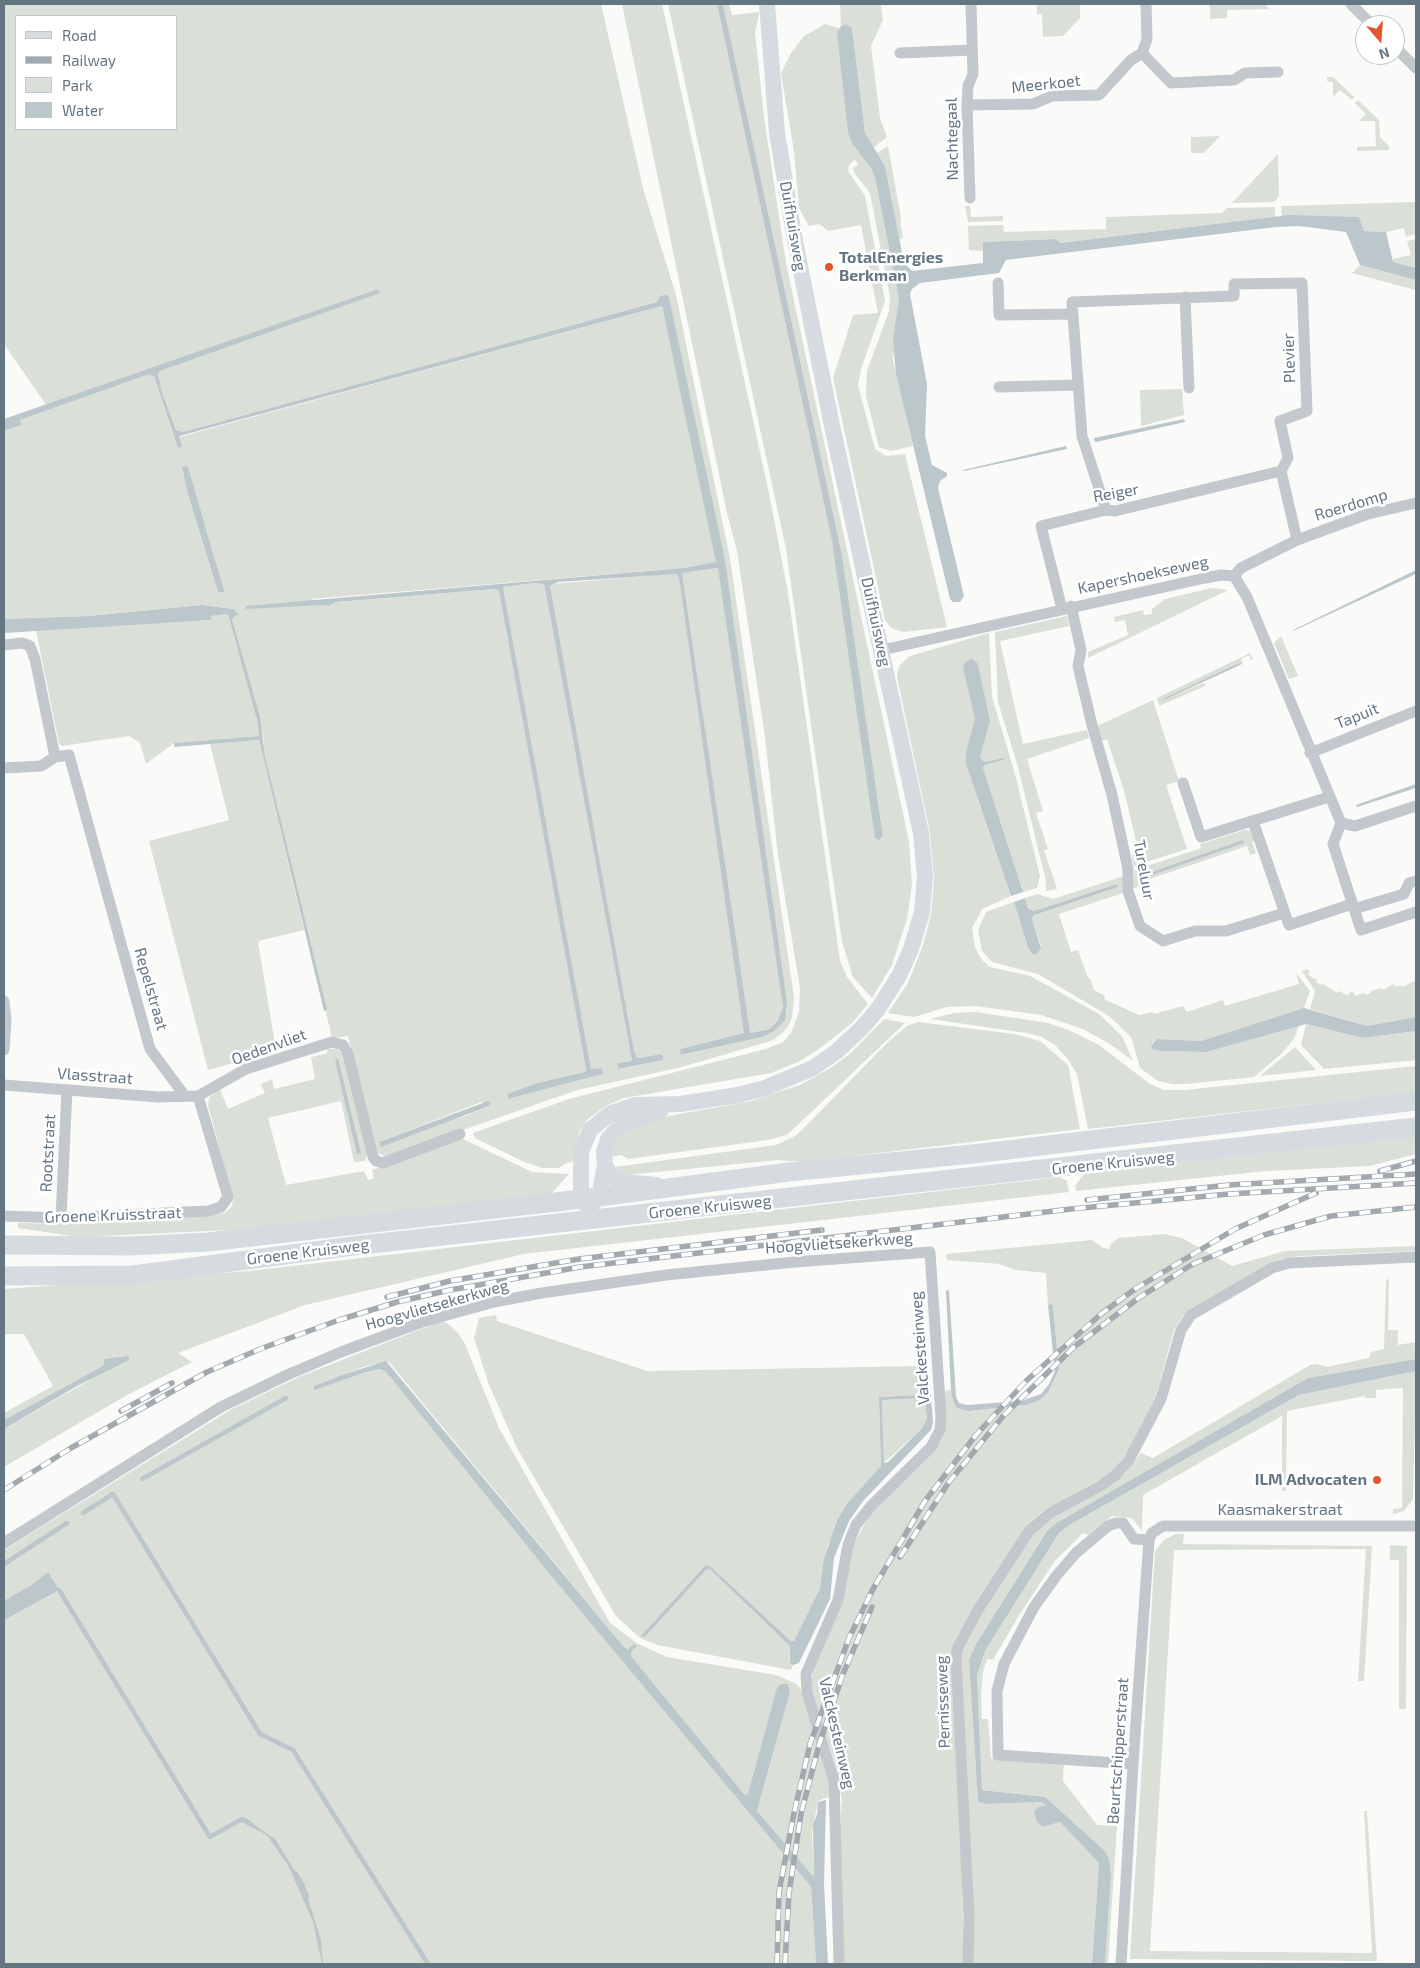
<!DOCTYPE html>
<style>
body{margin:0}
#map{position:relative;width:1420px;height:1968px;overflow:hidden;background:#fafaf8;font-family:"Exo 2",sans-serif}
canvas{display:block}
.frame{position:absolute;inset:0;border:5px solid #657683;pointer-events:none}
.legend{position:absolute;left:15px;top:15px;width:162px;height:115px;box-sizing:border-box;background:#fff;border:1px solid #c1c8cd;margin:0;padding:6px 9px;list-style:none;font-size:15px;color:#657683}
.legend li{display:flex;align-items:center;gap:10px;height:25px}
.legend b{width:25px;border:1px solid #c1c8cd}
.north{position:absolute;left:1355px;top:15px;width:50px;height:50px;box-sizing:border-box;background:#fff;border:1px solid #c1c8cd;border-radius:50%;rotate:162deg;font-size:14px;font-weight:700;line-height:20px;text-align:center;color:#657683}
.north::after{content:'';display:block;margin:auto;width:18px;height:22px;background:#e4572e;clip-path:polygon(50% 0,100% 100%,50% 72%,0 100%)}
</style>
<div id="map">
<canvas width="1420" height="1968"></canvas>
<div class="frame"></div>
<ul class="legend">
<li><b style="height:6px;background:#d6dbdf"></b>Road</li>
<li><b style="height:6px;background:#a2aab0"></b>Railway</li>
<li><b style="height:14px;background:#dadfd7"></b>Park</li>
<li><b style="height:14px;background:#bbc7cb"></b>Water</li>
</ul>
<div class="north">N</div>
</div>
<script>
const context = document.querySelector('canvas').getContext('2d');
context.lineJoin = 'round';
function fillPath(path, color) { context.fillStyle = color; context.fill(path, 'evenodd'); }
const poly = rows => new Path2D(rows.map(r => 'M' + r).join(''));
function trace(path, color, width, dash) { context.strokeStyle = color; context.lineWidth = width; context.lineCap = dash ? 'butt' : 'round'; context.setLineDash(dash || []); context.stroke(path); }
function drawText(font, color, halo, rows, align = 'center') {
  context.font = font + ' "Exo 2",sans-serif'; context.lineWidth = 5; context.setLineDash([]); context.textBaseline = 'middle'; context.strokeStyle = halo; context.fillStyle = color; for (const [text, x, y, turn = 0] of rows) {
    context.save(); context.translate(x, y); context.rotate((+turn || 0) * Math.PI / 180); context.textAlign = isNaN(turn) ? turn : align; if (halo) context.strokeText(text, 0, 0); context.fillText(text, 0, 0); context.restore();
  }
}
const green = poly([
 [4,4,601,4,644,192,676,295,730,559,794,997,792,1018,787,1028,780,1035,771,1041,678,1068,577,1090,386,1157,378,1153,375,1149,348,1036,332,1038,265,756,263,734,232,619,237,614,234,609,202,605,89,616,4,619,4,431,22,425,20,420,147,375,154,376,178,448,182,447,179,437,662,306,717,562,683,568,312,599,321,605,330,606,336,602,495,589,499,591,586,1069,585,1072,537,1083,507,1094,508,1099,603,1074,602,1068,591,1070,503,587,533,583,544,584,545,588,632,1061,618,1063,618,1069,664,1060,662,1054,636,1058,634,1051,550,591,551,584,668,574,676,574,679,578,745,1033,680,1049,682,1055,762,1037,774,1031,787,1011,725,559,669,298,660,296,657,302,183,432,176,430,162,392,158,374,160,371,379,293,378,289,47,406,4,344],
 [16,16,176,16,176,129,16,129],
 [188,466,215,560,225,592,218,592,187,491,182,468],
 [481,1102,490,1104,489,1106,465,1116,379,1142],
 [622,4,662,4,769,493,788,593,840,961,847,977,868,1004,852,1023,819,1049,800,1061,771,1073,624,1098,607,1105,587,1120,580,1130,572,1162,566,1163,559,1168,542,1168,522,1161,475,1138,473,1133,569,1099,766,1049,783,1042,791,1033,799,1012,800,988,778,855,765,737,737,551,727,513],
 [668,4,717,4,832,541,882,839,883,836,842,555,723,4,729,4,732,15,759,12,759,14,755,32,764,117,786,263,909,842,912,884,907,919,892,965,872,998,853,977,842,942,786,549],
 [1037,4,1080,4,1080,18,1063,36,1043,37,1042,14,1037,14],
 [1210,4,1264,4,1270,9,1227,10,1227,18,1210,19],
 [840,5,881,5,883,20,871,46,880,118,887,137,873,148,865,133,852,28,846,24,841,26],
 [825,24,839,28,837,32,851,141,872,170,875,178,899,299,893,360,913,446,891,451,879,447,866,396,867,371,889,311,890,297,870,193,855,174,853,168,858,165,855,159,849,165,848,171,865,196,885,301,861,369,858,386,875,449,886,456,905,454,947,627,903,632,891,628,885,620,833,378,853,315,878,313,861,225,828,231,819,224,809,226,799,208,794,151,781,73,791,53,804,36],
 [1327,77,1333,77,1354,97,1352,100,1340,90,1333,97,1333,82,1327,81],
 [1358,100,1379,120,1380,137,1389,146,1389,150,1357,151,1357,147,1376,146,1375,121,1359,121,1366,114,1355,103],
 [1220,136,1204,153,1191,153,1191,137],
 [888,146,901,218,900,219,903,238,899,239,885,166,877,153],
 [1278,154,1279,196,1274,202,1232,203],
 [1416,202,1416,234,1406,237,1404,228,1386,232,1364,231,1359,217,1282,216,1281,206],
 [965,206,970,206,971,217,1003,216,1003,221,968,222],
 [1275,207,1275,217,1059,243,1056,239,983,242,983,251,969,250,968,226,1003,225,1004,232,1106,229,1106,217,1222,213,1227,208],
 [1416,239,1416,268,1393,262,1392,259,1411,255,1407,241],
 [1360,265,1416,280,1416,290,1352,273],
 [1182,389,1184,415,1141,426,1140,390],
 [719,568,783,1007,778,1020,770,1029,749,1033,682,573],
 [1212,588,1228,590,1088,658,1088,652,1128,635,1125,620,1115,622,1114,617,1143,610,1144,615,1152,614,1152,609,1165,599],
 [223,614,228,614,258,724,259,736,174,743,146,764,140,743,129,736,62,746,59,744,36,630,210,620,211,616],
 [1067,616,1069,626,1000,641,1023,744,1087,730,1089,738,1027,759,1043,811,1036,813,1048,849,1044,850,1057,889,1046,891,1046,881,1018,767,998,702,995,632],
 [989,633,992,697,1015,774,1040,876,1037,888,1023,892,983,768,985,765,1003,760,985,762,980,758,990,721,978,664,975,722,966,764,1011,896,982,909,972,928,975,948,982,960,990,967,1030,976,1099,1014,1122,1036,1133,1061,1110,1044,1083,1029,1041,1015,976,1006,947,1007,914,1017,888,1013,908,983,923,945,931,914,934,881,930,833,897,677,898,671,900,665,910,656],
 [1281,636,1298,676,1289,679,1274,643],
 [1250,653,1253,659,1251,660,1249,655,1241,659,1243,664,1240,665,1239,663,1164,700,1204,683,1205,686,1159,706,1157,698],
 [1153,700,1179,781,1166,785,1187,849,1134,866,1132,855,1139,854,1124,790,1107,739,1101,741,1095,727],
 [259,740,304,930,258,941,276,1051,208,1070,149,841,229,820,210,744],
 [1245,830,1251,831,1256,840,1252,842,1256,853,1250,855,1247,846,1144,881,1144,885,1133,888,1135,870,1201,848,1200,844],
 [1124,876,1123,893,1059,914,1071,952,1078,950,1088,978,1090,978,1094,990,1105,996,1104,999,1139,1015,1152,1012,1154,1014,1183,1006,1187,1012,1223,1000,1225,1006,1299,984,1296,973,1310,991,1304,1008,1201,1041,1157,1039,1152,1044,1155,1050,1160,1051,1206,1052,1299,1025,1294,1039,1282,1053,1254,1077,1186,1084,1172,1084,1158,1081,1140,1068,1131,1037,1109,1016,1038,974,992,962,982,951,978,930,986,912,1014,902,1028,948,1036,955,1041,945,1032,919,1035,914,1118,887,1117,884,1034,911,1028,907,1025,898,1038,894,1053,899],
 [1307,969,1310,971,1308,975,1317,980,1316,982,1321,985,1322,983,1337,993,1339,991,1348,996,1350,992,1353,992,1355,996,1364,993,1366,995,1371,993,1370,991,1382,988,1383,990,1394,984,1395,987,1401,985,1403,987,1416,980,1416,1017,1367,1026,1310,1009,1315,991,1302,971],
 [976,1012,1048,1023,1071,1031,1099,1045,1150,1084,1164,1090,1185,1090,1416,1066,1416,1092,1088,1129,1077,1074,1067,1058,1055,1045,1042,1037,1027,1033,930,1019,954,1013],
 [884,1019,905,1023,787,1135,768,1140,628,1159,621,1155,611,1157,613,1146,622,1132,647,1120,751,1101,800,1085,832,1067,851,1053],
 [918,1022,1014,1034,1040,1041,1068,1065,1080,1129,803,1162,778,1160,626,1175,619,1172,615,1167,776,1145,797,1135,889,1041,907,1026],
 [1306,1024,1363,1038,1416,1031,1416,1060,1324,1069,1301,1045],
 [1295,1047,1316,1070,1261,1076,1261,1075],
 [328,1049,337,1049,344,1056,368,1152,365,1161,354,1162,341,1101,268,1118,286,1185,364,1171,368,1180,374,1178,372,1170,461,1138,532,1172,569,1174,552,1193,537,1197,230,1230,79,1237,18,1228,18,1223,79,1224,163,1220,225,1213,232,1206,233,1199,208,1105,209,1098,220,1089,228,1109,265,1093,261,1084,272,1079,274,1089,315,1079,311,1057,326,1054],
 [1416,1136,1416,1154,1370,1166,1266,1171,1076,1191,1075,1186,1084,1174],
 [1060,1177,1067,1181,1069,1192,524,1254,305,1305,178,1353,192,1362,127,1395,4,1467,4,1429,130,1357,104,1359,103,1366,4,1420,4,1413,53,1386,24,1334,4,1334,4,1289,249,1271],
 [1165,1234,1182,1238,1232,1266,1285,1251,1416,1246,1416,1251,1300,1256,1280,1259,1183,1316,1174,1330,1155,1399,1129,1450,1113,1472,1043,1511,1029,1523,978,1599,956,1642,964,1964,844,1964,840,1829,842,1800,835,1763,812,1695,812,1679,813,1671,844,1595,853,1546,869,1516,941,1441,944,1430,945,1391,951,1390,953,1401,969,1411,1027,1405,1040,1400,1049,1391,1059,1371,1053,1306,1048,1305,1046,1273,1016,1270,999,1264,948,1260,946,1258,946,1254,1092,1240,1103,1248,1109,1249,1111,1244,1118,1238],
 [1389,1279,1388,1330,1398,1330,1398,1345,1416,1342,1416,1359,1308,1378,1047,1531,976,1644,969,1660,978,1802,986,1804,1041,1802,1048,1805,1037,1822,1042,1827,1060,1822,1099,1863,1092,1964,971,1964,961,1653,972,1628,1033,1529,1123,1476,1141,1453,1153,1458,1310,1365,1317,1364,1327,1367,1369,1358,1371,1352,1384,1349,1386,1280],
 [496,1315,497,1321,647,1371,922,1366,923,1371,929,1369,930,1385,923,1386,924,1393,922,1395,879,1397,881,1466,828,1545,820,1588,794,1641,791,1641,709,1565,642,1636,645,1637,706,1570,712,1569,791,1646,789,1658,793,1665,791,1670,657,1645,640,1638,616,1616,518,1450,489,1385,474,1338,479,1318],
 [439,1322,446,1322,458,1333,465,1344,499,1428,610,1623,638,1644,667,1657,776,1675,795,1683,800,1688,826,1764,831,1796,818,1801,812,1833,814,1877,757,1811,790,1692,788,1684,748,1794,745,1795,631,1656,632,1651,637,1646,626,1649,624,1647,389,1362,366,1366,345,1374,314,1386,314,1389,366,1372,380,1369,386,1372,548,1572,811,1887,816,1964,4,1964,4,1550,232,1409,301,1376],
 [1416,1371,1413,1499,1404,1511,1393,1514,1393,1509,1402,1508,1403,1388,1376,1390,1376,1398,1365,1398,1365,1396,1287,1411,1286,1491,1282,1491,1282,1416,1143,1495,1142,1531,1132,1518,1112,1516,1088,1535,1083,1533,1054,1562,1018,1617,993,1660,987,1659,983,1672,981,1694,982,1719,988,1719,991,1758,1064,1761,1063,1781,1097,1825,1117,1826,1108,1964,1105,1964,1111,1877,1103,1849,1045,1797,982,1790,977,1675,985,1651,1059,1533,1071,1524,1299,1395],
 [922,1398,925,1399,927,1418,922,1428,884,1463,882,1400],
 [1176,1534,1184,1534,1183,1544,1372,1546,1364,1681,1358,1681,1366,1549,1174,1550,1150,1951,1372,1953,1364,1811,1367,1811,1377,1961,1130,1959,1155,1551,1164,1540],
 [1390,1545,1407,1546,1406,1709,1399,1709,1399,1560,1390,1560]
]);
const water = poly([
 [717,4,723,4,842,555,883,836,879,840,875,838,832,541],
 [846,24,852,28,865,133,885,166,904,263,912,271,983,263,983,242,1056,239,1060,243,1289,215,1359,217,1364,231,1386,232,1393,262,1416,268,1416,280,1360,265,1346,232,1299,226,1276,227,1006,260,999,273,920,283,912,289,910,294,927,384,925,436,932,465,947,473,947,476,940,481,938,488,964,596,960,602,953,602,950,599,896,374,893,341,899,299,875,178,872,170,852,143,848,132,837,32,841,26],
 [378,289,380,293,160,371,158,374,162,392,176,430,183,432,657,302,660,296,666,295,669,297,725,559,787,1004,785,1020,774,1031,762,1037,681,1055,680,1049,744,1033,679,578,676,574,558,582,550,586,634,1051,637,1058,662,1054,664,1060,618,1069,618,1063,632,1061,545,588,544,584,533,583,503,587,591,1069,602,1068,603,1074,508,1099,507,1094,537,1083,585,1072,586,1069,499,591,495,589,336,602,330,606,321,605,246,609,246,606,683,568,716,562,662,306,179,436,182,447,178,448,154,376,147,375,20,420,22,425,4,431,4,419],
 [718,568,783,1007,778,1020,770,1029,750,1033,682,573],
 [1184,419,1185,422,1096,442,1094,440,1094,438],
 [1066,446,1067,449,964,471,963,470],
 [188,466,215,560,225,592,218,592,187,491,182,467],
 [1416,570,1416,574,1293,631,1293,630],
 [202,605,234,609,238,614,232,619,260,717,265,756,327,1010,324,1011,259,740,174,747,174,743,259,736,258,724,228,614,211,616,211,620,4,633,4,619,89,616],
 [972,659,978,664,990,721,980,758,985,762,1004,758,1003,760,985,765,983,768,1023,892,1011,896,966,764,966,752,975,719,963,667,965,662],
 [1239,663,1240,665,1164,700,1163,699],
 [1416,784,1416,788,1357,807,1356,805],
 [1243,840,1244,843,1146,877,1144,875],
 [1117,884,1118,887,1034,915,1032,919,1041,948,1036,955,1033,954,1028,948,1014,902,1025,898,1028,908,1034,911],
 [1304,1008,1367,1026,1416,1017,1416,1031,1363,1038,1306,1024,1206,1052,1160,1051,1153,1049,1151,1046,1157,1039,1201,1041],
 [338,1059,361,1153,357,1154,335,1060],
 [488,1101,491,1104,489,1106,381,1147,379,1142],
 [949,1290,956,1397,959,1403,967,1405,1021,1401,1041,1394,1049,1384,1055,1371,1048,1305,1051,1304,1053,1306,1059,1370,1049,1391,1040,1400,1027,1405,969,1411,957,1408,953,1401,951,1390,946,1291],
 [129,1356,129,1360,77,1386,4,1429,4,1420,103,1366,104,1359],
 [1416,1359,1416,1371,1299,1395,1071,1524,1059,1533,985,1651,977,1675,982,1790,1045,1797,1103,1849,1109,1859,1111,1877,1105,1964,1092,1964,1099,1863,1060,1822,1042,1827,1037,1822,1034,1812,1039,1807,1047,1805,1041,1802,986,1804,978,1802,969,1660,976,1644,1047,1531,1055,1524,1308,1378],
 [386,1361,624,1647,628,1649,634,1644,637,1646,632,1651,631,1656,745,1795,748,1794,777,1688,781,1684,788,1684,790,1692,757,1811,814,1877,813,1825,817,1814,818,1802,826,1800,824,1884,828,1964,816,1964,811,1887,548,1572,386,1372,380,1369,366,1372,314,1390,314,1386,345,1374],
 [930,1385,933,1422,931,1430,863,1501,849,1521,834,1558,830,1599,799,1663,793,1665,790,1663,790,1646,710,1569,706,1570,645,1637,641,1636,705,1566,709,1565,791,1641,794,1641,820,1588,824,1559,837,1521,847,1504,881,1466,879,1397,922,1395,924,1393,923,1386],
 [923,1398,925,1399,927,1418,922,1428,888,1462,884,1463,882,1400],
 [48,1572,59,1590,4,1620,4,1601,32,1585],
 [248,1820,276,1840,299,1878,309,1902,321,1940,323,1964,322,1964,313,1922,289,1867,267,1835,247,1825]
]);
const stream = poly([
 [142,1479,286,1398],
 [83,1513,113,1494,260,1734,293,1750,428,1964],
 [4,1564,67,1523],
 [59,1590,210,1837,242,1819,252,1825],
 [295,1873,302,1884,307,1897]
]);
const minor = poly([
 [1351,4,1372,25],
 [1395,47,1416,68],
 [900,53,972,50],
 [1142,53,1147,39,1146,4],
 [967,105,1033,104,1052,96,1099,95,1131,60,1142,53,1171,83,1234,80,1245,73,1278,72],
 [970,198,967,105,968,86,973,74,971,4],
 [998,283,999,315,1073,314],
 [1185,297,1189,388],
 [999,387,1078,385],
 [1106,510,1082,436,1072,302,1234,296,1234,284,1302,283,1307,411,1280,421,1288,458,1281,471,1297,540],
 [1234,576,1241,568,1297,540,1368,514,1416,503],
 [1071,606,1081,650,1078,666,1092,725,1112,795,1128,869,1128,891,1140,926,1163,941,1195,931,1226,931,1284,913],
 [1062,609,1041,526,1106,510,1115,511,1281,471],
 [4,645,22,643,30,646,35,659,55,757],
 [882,650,1205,578,1221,575,1234,576,1247,597,1341,823,1355,826,1416,806],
 [1310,753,1416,711],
 [4,768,41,766,55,757,69,755,150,1049,185,1096],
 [1183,783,1201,837,1329,797],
 [1253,821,1289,925,1352,904],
 [1341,823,1333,844,1361,930,1416,912],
 [1354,909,1404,894,1409,883,1416,881],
 [4,1001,6,1020,4,1050],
 [4,1085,158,1097,198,1096,246,1069,332,1042,343,1045,348,1054,373,1157,376,1161,383,1163,460,1134],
 [4,1216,61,1218,208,1211,221,1207,228,1197,198,1096],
 [61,1218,67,1090],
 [4,1543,221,1407,287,1375,341,1352,422,1322,494,1302,542,1293,666,1275,795,1262,930,1252,941,1417,940,1430,931,1447,871,1506,856,1525,848,1545,838,1600,806,1674,807,1693,834,1781,839,1964],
 [1133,1764,998,1755,997,1691,1004,1664,1034,1607,1057,1575,1076,1553,1108,1526,1116,1523,1123,1523,1134,1539,1149,1540],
 [968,1964,969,1917,956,1657,958,1647,979,1608,1029,1531,1050,1513,1100,1486,1116,1475,1129,1460,1161,1399,1181,1330,1191,1315,1272,1268,1289,1263,1416,1257],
 [1121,1964,1133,1764,1149,1540,1152,1533,1163,1526,1416,1526]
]);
const secondary = poly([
 [605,1165,612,1177,624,1182,656,1185],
 [590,1205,599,1197,605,1165,604,1152,608,1139,620,1126,661,1110],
 [598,1220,581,1199,581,1152,590,1130,611,1113,635,1105,680,1104,738,1095,765,1088,813,1068,836,1052,862,1028,878,1009,899,976,911,949,922,912,925,877,921,833,831,421,795,241,777,133,767,4]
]);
const primary = poly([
 [4,1245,130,1246,208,1242,599,1197,789,1172,982,1153,1416,1101],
 [4,1276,133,1275,353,1246,1416,1127]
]);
const rail = poly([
 [1380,1171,1416,1161],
 [1087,1200,1229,1185,1416,1174],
 [387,1297,450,1281,579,1259,822,1230],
 [121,1411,172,1383],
 [4,1490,71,1448,207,1372,260,1349,339,1320,397,1302,450,1290,580,1267,1071,1209,1229,1194,1416,1183],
 [900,1557,949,1482,1004,1415,1074,1347,1140,1297,1193,1264,1264,1235,1331,1216,1416,1207],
 [777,1964,779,1892,794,1813,810,1744,849,1638,873,1589,925,1501,976,1435,1026,1381,1101,1314,1135,1289,1235,1229,1316,1193],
 [785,1964,789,1893,801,1814,819,1745,843,1674,872,1607]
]);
const markers = [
 [829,267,5,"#e4572e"],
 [1377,1480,5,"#e4572e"]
];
const streetNames = [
 ["Meerkoet",1046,84,-6],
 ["Nachtegaal",952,139,-91],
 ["Duifhuisweg",793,226,80],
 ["Plevier",1289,358,-92],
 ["Reiger",1116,493,-10],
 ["Roerdomp",1351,505,-17],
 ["Kapershoekseweg",1143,575,-12],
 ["Duifhuisweg",876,622,78],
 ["Tapuit",1357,716,-22],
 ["Tureluur",1144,870,80],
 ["Repelstraat",151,989,74],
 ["Oedenvliet",269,1047,-20],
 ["Vlasstraat",95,1076,4],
 ["Rootstraat",48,1153,-87],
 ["Groene Kruisweg",1113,1163,-6],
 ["Groene Kruisweg",710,1207,-6],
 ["Groene Kruisstraat",113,1215,-2],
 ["Hoogvlietsekerkweg",839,1243,-4],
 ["Groene Kruisweg",308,1252,-7],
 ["Hoogvlietsekerkweg",437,1305,-16],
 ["Valckesteinweg",920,1348,-94],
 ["Kaasmakerstraat",1280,1510],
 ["Pernisseweg",943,1702,-92],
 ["Valckesteinweg",837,1733,77],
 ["Beurtschipperstraat",1118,1751,-86]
];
const poiNames = [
 ["TotalEnergies",839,258],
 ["Berkman",839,276],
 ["ILM Advocaten",1367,1480,"right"]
];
fillPath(green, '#dadfd7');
fillPath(water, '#bbc7cb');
trace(stream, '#bbc7cb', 4.5);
trace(minor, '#c3c8cc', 11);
trace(secondary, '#d6dbdf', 16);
trace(primary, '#d6dbdf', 19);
trace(rail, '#a2aab0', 5.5);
trace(rail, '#fff', 4, [11]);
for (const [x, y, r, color] of markers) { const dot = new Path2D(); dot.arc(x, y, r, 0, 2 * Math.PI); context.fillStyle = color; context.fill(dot); trace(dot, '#fff', 2); }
drawText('16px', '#657683', '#fff', streetNames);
drawText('bold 16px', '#657683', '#fff', poiNames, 'left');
</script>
